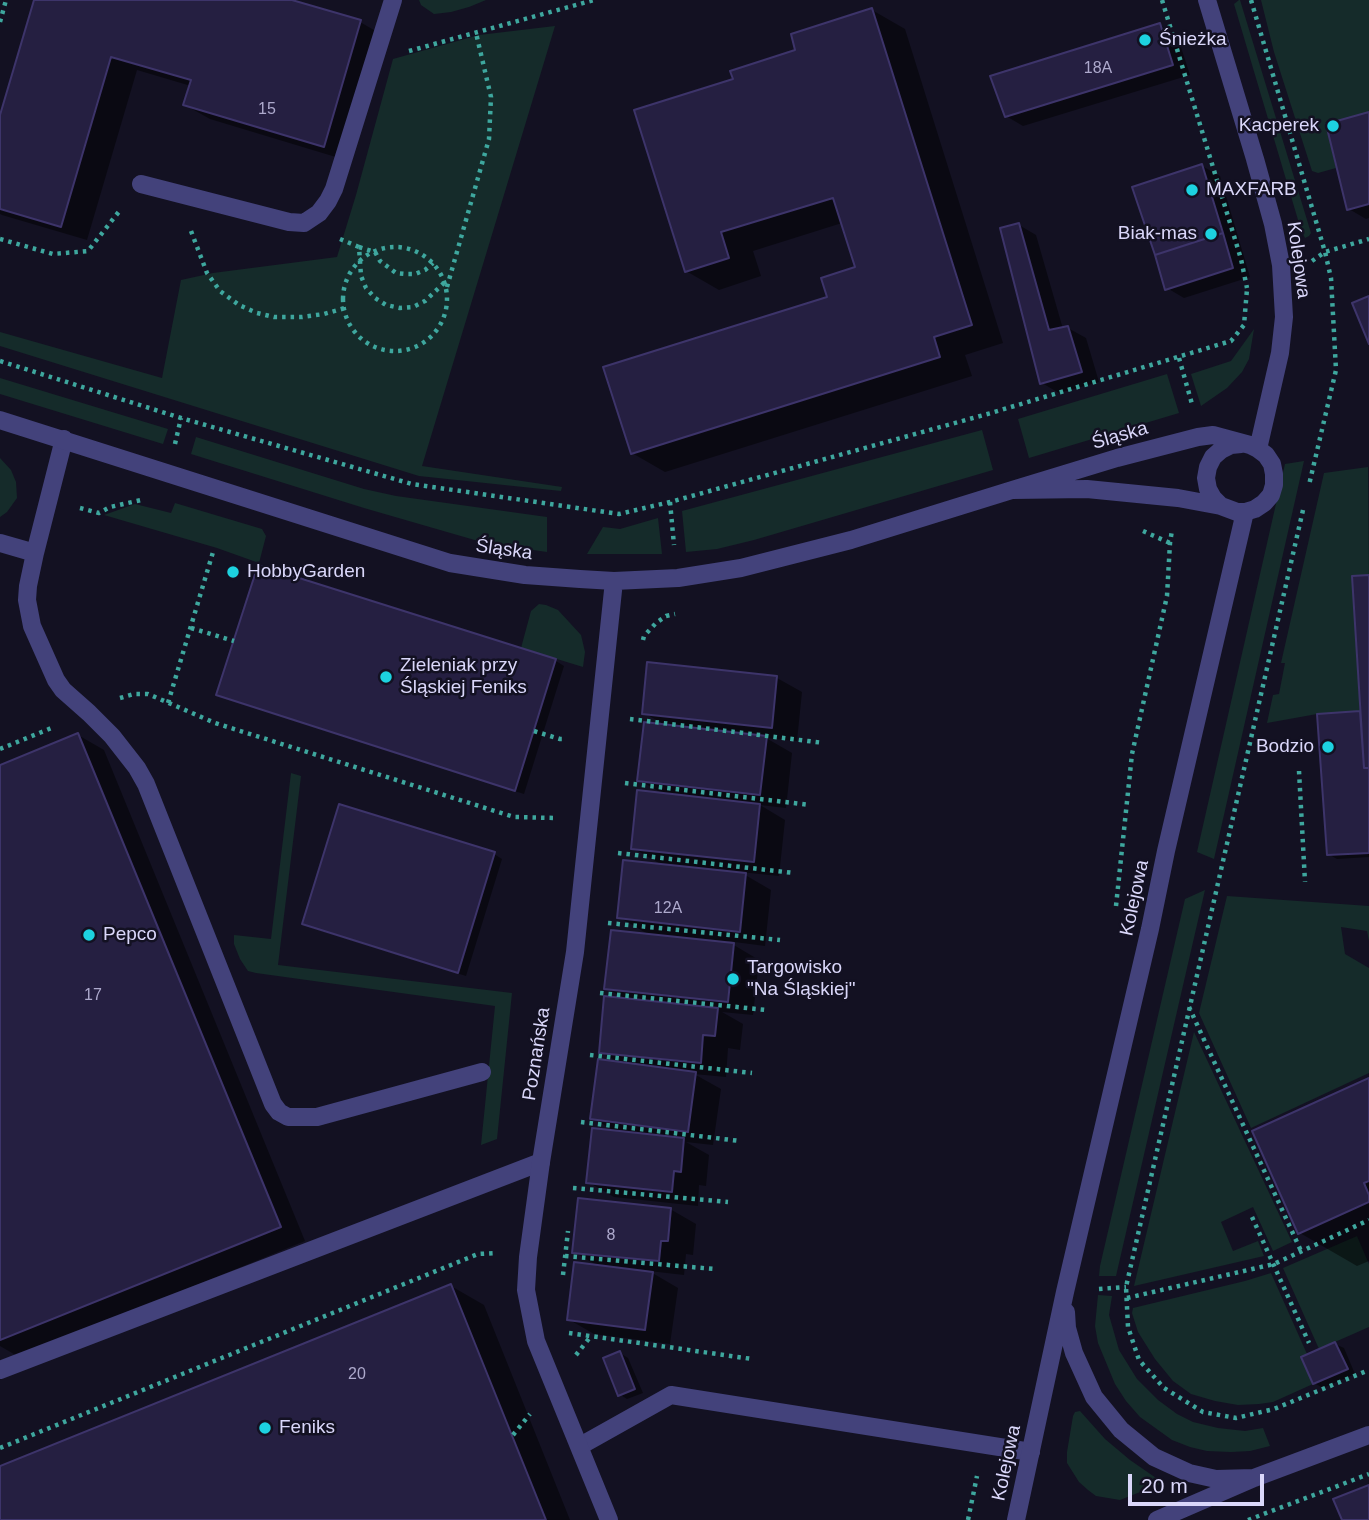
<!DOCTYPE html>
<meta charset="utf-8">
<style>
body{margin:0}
#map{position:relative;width:1369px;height:1520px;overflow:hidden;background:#131122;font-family:Helvetica,sans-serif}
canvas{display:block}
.scale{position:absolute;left:1128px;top:1474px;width:136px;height:32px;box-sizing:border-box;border:4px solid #dad7fa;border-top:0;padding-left:9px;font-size:21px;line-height:24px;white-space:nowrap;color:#dad7fa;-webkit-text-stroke:5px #131122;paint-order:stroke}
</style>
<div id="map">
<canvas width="1369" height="1520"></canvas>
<div class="scale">20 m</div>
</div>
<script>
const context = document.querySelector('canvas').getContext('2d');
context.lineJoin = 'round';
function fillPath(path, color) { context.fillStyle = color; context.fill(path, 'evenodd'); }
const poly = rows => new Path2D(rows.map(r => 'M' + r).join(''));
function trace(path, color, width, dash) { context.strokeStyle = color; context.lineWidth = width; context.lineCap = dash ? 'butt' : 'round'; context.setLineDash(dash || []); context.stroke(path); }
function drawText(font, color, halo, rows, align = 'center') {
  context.font = font + ' Helvetica,sans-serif'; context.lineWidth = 5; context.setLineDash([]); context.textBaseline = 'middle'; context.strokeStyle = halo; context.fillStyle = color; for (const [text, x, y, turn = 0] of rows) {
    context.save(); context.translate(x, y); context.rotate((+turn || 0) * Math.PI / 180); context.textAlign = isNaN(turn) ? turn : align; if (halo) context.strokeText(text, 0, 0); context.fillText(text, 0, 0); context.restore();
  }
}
const green = poly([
 [419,0,486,0,469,7,451,12,434,14,421,5],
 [1239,0,1240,0,1311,233,1309,236,1305,238,1301,230,1234,4],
 [1261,0,1369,0,1369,112,1326,124,1336,168,1318,173,1312,171,1274,52],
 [555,26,422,466,562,487,561,491,419,476,0,346,0,332,162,378,181,280,213,273,337,257,356,195,393,59,479,35],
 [1254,329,1249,359,1242,372,1227,388,1201,406,1191,374,1231,361],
 [1167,374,1179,413,1029,458,1018,419],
 [0,378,168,429,163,444,0,394],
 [982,430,993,470,754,540,717,549,686,552,682,511],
 [196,437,364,489,396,496,547,517,547,552,485,543,364,508,191,454],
 [0,458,11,470,16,482,17,498,7,512,0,517],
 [1304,461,1214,859,1197,852,1285,464],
 [1368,467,1369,575,1352,577,1360,711,1317,714,1267,723,1273,695,1279,694,1285,663,1281,663,1324,473],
 [175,503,262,529,266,536,259,563,217,548,104,515,135,504,171,513],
 [658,518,662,554,587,554,603,527,620,529],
 [539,604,546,605,558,610,581,635,585,652,583,667,521,648,531,611],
 [291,773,301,776,278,965,512,993,497,1139,481,1145,495,1006,256,973,248,971,240,959,234,944,234,935,271,939],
 [1205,890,1116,1276,1099,1276,1100,1266,1185,899],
 [1227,896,1369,906,1369,941,1367,931,1341,927,1345,954,1369,968,1369,1073,1251,1128,1199,1013],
 [1194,1032,1292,1242,1273,1251,1253,1207,1221,1222,1233,1251,1258,1241,1264,1256,1134,1286],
 [1357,1236,1369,1264,1369,1327,1319,1349,1283,1268],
 [1271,1273,1307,1354,1302,1357,1313,1384,1273,1402,1259,1404,1238,1405,1215,1401,1191,1394,1173,1381,1155,1359,1138,1332,1132,1313,1133,1308,1245,1281],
 [1098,1295,1112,1296,1109,1315,1119,1350,1137,1379,1158,1400,1177,1414,1193,1422,1218,1428,1245,1431,1263,1428,1270,1446,1250,1451,1231,1452,1207,1451,1190,1447,1172,1440,1140,1417,1126,1401,1115,1384,1098,1343,1095,1326],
 [1080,1411,1105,1439,1130,1460,1159,1480,1161,1483,1158,1485,1120,1500,1096,1496,1088,1490,1079,1482,1067,1463,1067,1452,1073,1416,1075,1412]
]);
const shadow = poly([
 [36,0,286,0,360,22,386,37,349,161,210,119,185,105,191,86,137,70,87,240,2,215,0,214,0,121],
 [872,10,905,29,1003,343,965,355,972,376,665,472,632,453,829,298,857,268,842,223,753,251,761,276,719,290,686,271,735,81,797,51],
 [1160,25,1177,35,1190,75,1023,126,1006,116],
 [1369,114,1369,218,1366,219,1349,209],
 [1202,166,1220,176,1250,277,1184,298,1167,288],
 [1019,225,1036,235,1063,329,1068,328,1086,338,1099,382,1059,393,1042,383],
 [259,567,556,661,564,666,524,794,227,699,218,695],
 [1369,577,1369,857,1337,859,1328,854,1360,712,1362,714],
 [777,678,802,692,797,741,766,738,792,753,786,808,760,805,785,820,779,876,740,872,771,890,765,946,727,941,759,960,753,1015,722,1012,743,1024,740,1050,728,1048,726,1077,694,1074,721,1089,713,1145,686,1142,709,1155,706,1186,699,1185,698,1206,614,1197,588,1182,618,1133,592,1118,622,1064,601,1052,628,1000,606,988,651,936,619,917,664,866,633,848,665,795,639,780,669,727,644,713],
 [78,735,104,750,305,1241,19,1357,0,1346,0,767],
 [494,854,502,859,466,976,312,928,304,923],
 [1369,1080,1369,1261,1357,1266,1300,1233],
 [670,1209,696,1224,693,1255,686,1254,684,1275,649,1271,678,1288,670,1344,594,1334,568,1319,600,1267,574,1252],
 [451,1286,484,1305,570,1520,0,1520,0,1468],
 [1335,1344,1344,1348,1355,1374,1323,1388,1314,1383],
 [620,1353,628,1358,643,1393,627,1399,619,1394]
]);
const building = poly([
 [34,0,292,0,361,20,324,147,183,105,191,80,111,57,61,227,0,209,0,115,34,0],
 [872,8,972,325,934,337,940,357,631,454,603,367,827,297,821,278,855,267,833,198,721,232,729,258,685,272,634,110,733,79,730,71,795,50,791,34,872,8],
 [1160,23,1173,65,1005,117,990,76,1160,23],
 [1369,112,1369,204,1347,210,1326,124,1369,112],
 [1202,164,1223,233,1155,255,1132,187,1202,164],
 [1019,223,1049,330,1068,326,1082,372,1040,384,1000,228,1019,223],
 [1223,233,1233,268,1165,290,1155,255,1223,233],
 [1369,296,1369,344,1352,303,1369,296],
 [258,565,556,659,515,791,216,695,258,565],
 [1369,575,1369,768,1364,768,1352,576,1369,575],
 [647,662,777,676,772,728,642,714,647,662],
 [1360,711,1364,768,1369,768,1369,853,1327,855,1317,714,1360,711],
 [644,722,767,736,760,795,637,781,644,722],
 [78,733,281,1227,0,1340,0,765,78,733],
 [637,790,760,804,754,862,631,849,637,790],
 [339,804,495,852,458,973,302,924,339,804],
 [623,860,746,873,740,932,617,918,623,860],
 [611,930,734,943,728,1002,604,989,611,930],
 [604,996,718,1008,715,1036,703,1035,701,1063,599,1053,604,996],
 [598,1059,696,1072,688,1132,590,1119,598,1059],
 [1369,1078,1369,1181,1364,1183,1369,1195,1369,1202,1298,1234,1252,1131,1369,1078],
 [592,1128,684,1138,681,1172,674,1171,672,1192,586,1183,592,1128],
 [578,1198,671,1208,668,1241,661,1241,659,1261,572,1253,578,1198],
 [574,1262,653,1272,645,1330,567,1320,574,1262],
 [451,1284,546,1520,0,1520,0,1466,451,1284],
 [1335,1342,1348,1369,1313,1384,1301,1357,1335,1342],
 [620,1351,635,1389,618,1396,603,1358,620,1351],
 [1369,1485,1369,1520,1342,1520,1333,1499,1369,1485]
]);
const path = poly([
 [1162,0,1241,259,1247,288],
 [1251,0,1325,252,1331,278,1336,370,1309,485],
 [0,22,6,0],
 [409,51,594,0],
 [191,231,207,273,220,291,239,305,257,313,274,317,302,317,324,314,345,308],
 [0,239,53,254,88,251,121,209],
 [340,239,359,247,361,276,366,288,375,298,386,305,400,308,413,307,425,301,444,283],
 [359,247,375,252,380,261,396,273,406,274,415,274,425,270,433,263],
 '343 299a52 52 0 1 1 104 0a52 52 0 1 1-104 0Z',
 [1312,261,1325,252,1369,239],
 [447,287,489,139,491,97,476,33],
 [1179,358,1192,404],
 [0,361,181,418,412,484,619,514,670,502,991,413,1231,341,1244,325,1247,289],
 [175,444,181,418],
 [670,502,674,545],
 [80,508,99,513,110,507,141,500],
 [1303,510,1126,1287,1128,1327,1139,1360,1164,1388,1203,1412,1236,1418,1274,1409,1369,1370],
 [1143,531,1170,543],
 [191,628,234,641],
 [643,640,644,636,656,623,666,616,675,614],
 [120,698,134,694,148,694,215,723,514,817,556,818],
 [168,703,213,552],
 [630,719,824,743],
 [534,731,560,739,566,739],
 [0,749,54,727],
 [1299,771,1305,882],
 [625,783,810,805],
 [618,853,794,873],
 [1116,906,1132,754,1167,596,1170,543,1172,530],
 [608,923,780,940],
 [600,993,766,1010],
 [1189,1007,1301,1251],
 [590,1055,752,1073],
 [581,1122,740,1141],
 [573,1188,728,1202],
 [1252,1217,1309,1343],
 [565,1256,714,1269],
 [563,1275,568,1231],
 [1099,1289,1126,1287],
 [1127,1298,1274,1264,1369,1220],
 [569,1333,752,1359],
 [576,1355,591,1336],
 [513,1435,530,1414],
 [0,1448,478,1254,497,1253],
 [968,1520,977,1476],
 [1248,1520,1369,1474]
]);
const lane = poly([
 [141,184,289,222,304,223,319,213,328,201,334,189,393,0],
 [64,439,35,553,28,586,27,600,32,626,56,680,63,690,89,713,112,736,137,768,146,784,273,1104,279,1112,288,1117,317,1117,482,1072],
 [0,543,35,553],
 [0,1370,541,1162],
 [580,1446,671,1395,1031,1452]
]);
const street = poly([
 [1207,0,1255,159,1273,224,1281,265,1284,317,1280,353,1258,449],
 [0,420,450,563,525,575,580,579,614,581,678,578,741,568,851,540,1012,490,1117,458,1198,437,1213,435,1250,445,1258,449,1266,455,1272,464,1274,474,1274,485,1271,495,1264,503,1255,509,1245,512,1237,512,1221,506,1178,498,1087,489,1012,490],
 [1221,506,1213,498,1208,489,1206,478,1208,467,1213,457,1221,450,1231,445,1241,444],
 [1066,1312,1067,1328,1074,1353,1094,1397,1121,1430,1154,1457,1189,1473,1216,1479,1254,1478],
 [609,1520,536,1341,526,1290,528,1257,541,1162,575,952,614,581],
 [1016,1520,1065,1292,1150,929,1166,851,1245,512],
 [1157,1520,1254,1478,1369,1435]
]);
const markers = [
 [1145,40,7,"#1dd2e0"],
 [1333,126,7,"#1dd2e0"],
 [1192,190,7,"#1dd2e0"],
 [1211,234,7,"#1dd2e0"],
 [233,572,7,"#1dd2e0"],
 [386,677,7,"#1dd2e0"],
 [1328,747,7,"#1dd2e0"],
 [89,935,7,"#1dd2e0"],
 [733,979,7,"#1dd2e0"],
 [265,1428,7,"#1dd2e0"]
];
const numberNames = [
 ["18A",1098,69],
 ["15",267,110],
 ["12A",668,909],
 ["17",93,996],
 ["8",611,1236],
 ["20",357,1375]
];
const poiNames = [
 ["Śnieżka",1159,40],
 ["Kacperek",1319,126,"right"],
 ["MAXFARB",1206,190],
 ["Biak-mas",1197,234,"right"],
 ["HobbyGarden",247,572],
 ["Zieleniak przy",400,666],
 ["Śląskiej Feniks",400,688],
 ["Bodzio",1314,747,"right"],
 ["Pepco",103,935],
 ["Targowisko",747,968],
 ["\"Na Śląskiej\"",747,990],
 ["Feniks",279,1428]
];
const streetNames = [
 ["Kolejowa",1298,260,82],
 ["Śląska",1120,436,-16],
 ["Śląska",504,550,8],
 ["Kolejowa",1135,898,-78],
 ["Poznańska",537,1054,-81],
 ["Kolejowa",1007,1463,-78]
];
fillPath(green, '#152b2a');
fillPath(shadow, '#0007');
fillPath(building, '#251f41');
trace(building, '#3d346a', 2);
trace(path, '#3ea79e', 4.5, [3.5, 5]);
trace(lane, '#43427b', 18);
trace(street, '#43427b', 18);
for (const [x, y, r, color] of markers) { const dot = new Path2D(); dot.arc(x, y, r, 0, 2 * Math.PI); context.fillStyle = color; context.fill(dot); trace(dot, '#131122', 2.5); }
drawText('16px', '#ada9cc', null, numberNames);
drawText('19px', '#dad7fa', '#131122', poiNames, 'left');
drawText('19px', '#dad7fa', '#131122', streetNames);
</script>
